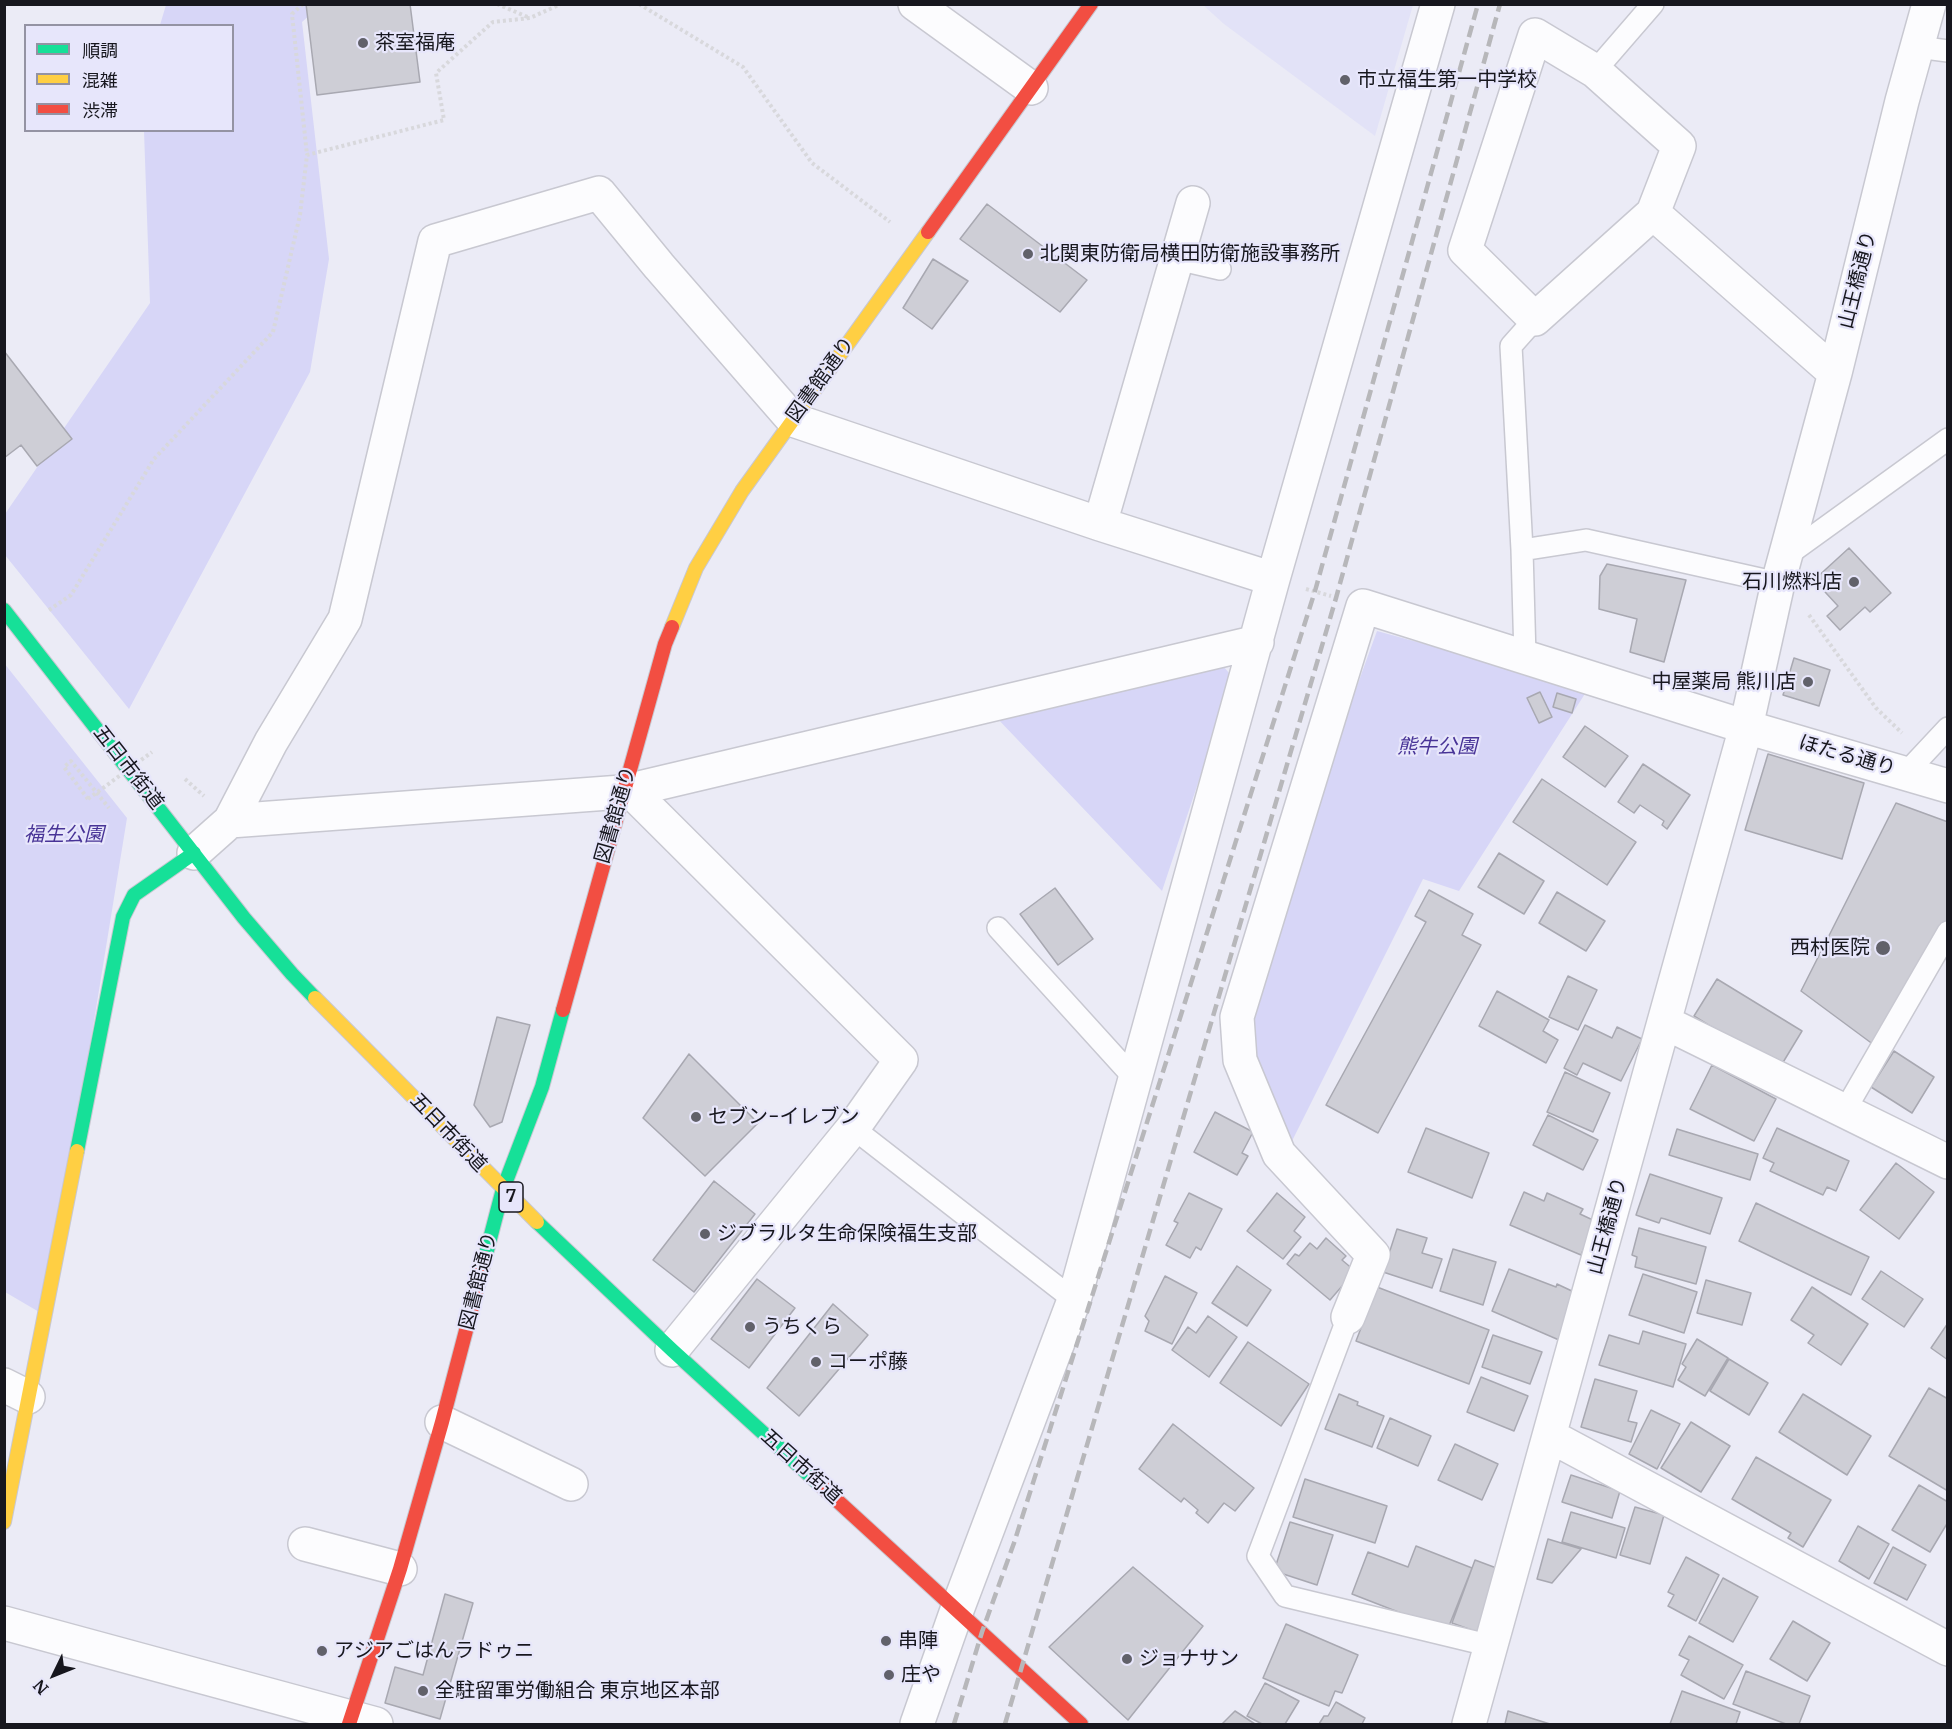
<!DOCTYPE html>
<meta charset="utf-8">
<style>
body{margin:0}
#map{position:relative;width:1952px;height:1729px;overflow:hidden;background:#ebebf6;font-family:Merriweather,"Noto Sans JP",serif}
canvas{display:block}
.frame{position:absolute;inset:0;border:6px solid #17171e;pointer-events:none}
.legend{position:absolute;left:24px;top:24px;width:210px;height:108px;box-sizing:border-box;background:#e7e6fb;border:2px solid #9493a3;margin:0;padding:8px 10px;list-style:none;font-size:18px;color:#17171e}
.legend li{display:flex;align-items:center;gap:12px;height:30px}
.legend b{width:30px;border:2px solid #9493a3}
.north{position:absolute;left:24px;top:1645px;width:60px;height:60px;-webkit-text-stroke:4px #e7e6fb;paint-order:stroke;rotate:227deg;font-size:16px;font-weight:700;line-height:24px;text-align:center;color:#17171e}
.north::after{content:'';display:block;margin:auto;width:21px;height:27px;background:#17171e;clip-path:polygon(50% 0,100% 100%,50% 72%,0 100%)}
</style>
<div id="map">
<canvas width="1952" height="1729"></canvas>
<div class="frame"></div>
<ul class="legend">
<li><b style="height:8px;background:#16e098"></b>順調</li>
<li><b style="height:8px;background:#ffcf43"></b>混雑</li>
<li><b style="height:8px;background:#f24e42"></b>渋滞</li>
</ul>
<div class="north">N</div>
</div>
<script>
const context = document.querySelector('canvas').getContext('2d');
context.lineJoin = 'round';
function fillPath(path, color) { context.fillStyle = color; context.fill(path, 'evenodd'); }
const poly = rows => new Path2D(rows.map(r => 'M' + r).join(''));
function trace(path, color, width, dash) { context.strokeStyle = color; context.lineWidth = width; context.lineCap = dash ? 'butt' : 'round'; context.setLineDash(dash || []); context.stroke(path); }
function drawText(font, color, halo, rows, align = 'center') {
  context.font = font + ' Merriweather,"Noto Sans JP",serif'; context.lineWidth = 4.5; context.setLineDash([]); context.textBaseline = 'middle'; context.strokeStyle = halo; context.fillStyle = color; for (const [text, x, y, turn = 0] of rows) {
    context.save(); context.translate(x, y); context.rotate((+turn || 0) * Math.PI / 180); context.textAlign = isNaN(turn) ? turn : align; if (halo) context.strokeText(text, 0, 0); context.fillText(text, 0, 0); context.restore();
  }
}
const built = poly([
 [1203,5,1413,5,1375,136,1224,24]
]);
const green = poly([
 [166,5,321,5,302,22,329,259,310,372,129,709,5,555,5,514,150,303,144,131,232,130,232,26,160,25],
 [1377,631,1588,689,1459,891,1423,879,1292,1141,1236,1072,1237,1017],
 [1220,662,1233,678,1162,891,995,716],
 [4,663,127,818,46,1316,5,1292]
]);
const building = poly([
 [306,4,410,4,420,82,317,95,306,4],
 [987,204,1087,280,1060,312,960,239,987,204],
 [933,259,968,281,932,329,903,308,933,259],
 [4,351,72,439,37,466,21,445,4,458,4,351],
 [1849,548,1891,593,1870,612,1865,607,1840,630,1827,616,1838,606,1814,580,1849,548],
 [1607,564,1686,580,1664,662,1630,652,1637,619,1599,609,1600,576,1607,564],
 [1794,658,1830,670,1819,706,1783,695,1794,658],
 [1540,692,1552,717,1539,723,1527,698,1540,692],
 [1557,693,1576,699,1572,713,1553,707,1557,693],
 [1585,726,1628,756,1605,787,1563,757,1585,726],
 [1768,754,1864,783,1842,859,1745,830,1768,754],
 [1643,764,1690,795,1667,829,1662,825,1664,821,1640,805,1634,813,1618,802,1643,764],
 [1542,779,1636,842,1607,885,1513,822,1542,779],
 [1896,803,1948,822,1948,922,1874,1045,1801,991,1896,803],
 [1499,853,1544,881,1524,914,1478,887,1499,853],
 [1055,888,1093,939,1058,965,1020,914,1055,888],
 [1429,890,1473,914,1462,935,1481,945,1378,1133,1326,1105,1426,922,1415,916,1429,890],
 [1557,892,1605,921,1586,951,1539,923,1557,892],
 [1568,976,1597,990,1578,1030,1549,1017,1568,976],
 [1717,979,1802,1031,1779,1069,1694,1016,1717,979],
 [1497,991,1549,1020,1543,1031,1558,1040,1546,1063,1479,1026,1497,991],
 [497,1017,530,1025,502,1122,490,1127,474,1105,497,1017],
 [1585,1025,1612,1038,1617,1027,1642,1039,1621,1081,1583,1063,1577,1075,1564,1068,1585,1025],
 [1894,1051,1934,1077,1912,1113,1871,1087,1894,1051],
 [689,1054,758,1123,705,1176,643,1118,689,1054],
 [1712,1065,1776,1099,1754,1141,1690,1109,1712,1065],
 [1565,1072,1610,1093,1593,1132,1547,1112,1565,1072],
 [1215,1112,1253,1132,1242,1153,1248,1156,1237,1175,1194,1152,1215,1112],
 [1548,1115,1598,1140,1583,1170,1533,1145,1548,1115],
 [1426,1128,1489,1153,1472,1198,1408,1172,1426,1128],
 [1777,1128,1849,1161,1836,1191,1827,1187,1823,1195,1770,1171,1774,1163,1763,1158,1777,1128],
 [1677,1129,1758,1154,1750,1180,1669,1155,1677,1129],
 [1896,1163,1934,1192,1899,1239,1860,1210,1896,1163],
 [1650,1174,1722,1198,1710,1234,1665,1219,1661,1218,1659,1223,1636,1215,1650,1174],
 [714,1181,755,1214,694,1292,653,1260,714,1181],
 [1524,1192,1544,1201,1547,1193,1583,1209,1580,1214,1595,1221,1581,1255,1510,1225,1524,1192],
 [1189,1193,1222,1209,1201,1250,1196,1247,1190,1258,1166,1245,1178,1223,1174,1221,1189,1193],
 [1277,1193,1305,1217,1294,1231,1301,1237,1283,1259,1247,1231,1277,1193],
 [1756,1203,1869,1257,1851,1295,1739,1241,1756,1203],
 [1639,1228,1706,1247,1696,1284,1635,1267,1637,1257,1632,1255,1639,1228],
 [1397,1229,1427,1238,1422,1253,1442,1259,1432,1288,1383,1272,1397,1229],
 [1326,1238,1346,1256,1342,1260,1355,1271,1330,1300,1287,1264,1295,1254,1299,1256,1310,1243,1317,1249,1326,1238],
 [1453,1249,1496,1262,1483,1305,1440,1291,1453,1249],
 [1237,1266,1271,1290,1247,1326,1212,1303,1237,1266],
 [1509,1269,1556,1287,1557,1284,1574,1292,1559,1340,1492,1311,1509,1269],
 [1881,1271,1923,1299,1904,1327,1862,1299,1881,1271],
 [1643,1274,1697,1292,1684,1333,1629,1315,1643,1274],
 [1165,1276,1197,1293,1172,1344,1145,1331,1149,1321,1145,1316,1165,1276],
 [757,1279,795,1308,749,1368,711,1339,757,1279],
 [1706,1280,1751,1293,1742,1325,1697,1313,1706,1280],
 [1377,1287,1489,1330,1469,1384,1356,1341,1377,1287],
 [1812,1287,1868,1324,1841,1365,1808,1343,1814,1335,1791,1320,1812,1287],
 [833,1304,868,1335,799,1416,767,1388,833,1304],
 [1208,1316,1237,1337,1209,1377,1172,1350,1188,1327,1196,1333,1208,1316],
 [1948,1323,1948,1360,1931,1348,1948,1323],
 [1643,1331,1686,1344,1673,1387,1599,1365,1609,1335,1639,1344,1643,1331],
 [1493,1335,1542,1352,1530,1384,1482,1367,1493,1335],
 [1697,1339,1728,1358,1705,1396,1678,1380,1686,1367,1682,1364,1697,1339],
 [1248,1342,1309,1384,1281,1426,1220,1383,1248,1342],
 [1729,1359,1768,1383,1749,1415,1710,1391,1729,1359],
 [1481,1377,1528,1396,1514,1431,1467,1412,1481,1377],
 [1595,1379,1637,1391,1628,1421,1637,1423,1631,1442,1581,1427,1595,1379],
 [1929,1388,1948,1399,1948,1491,1889,1456,1929,1388],
 [1339,1394,1358,1402,1357,1405,1384,1416,1372,1447,1325,1429,1339,1394],
 [1803,1394,1871,1436,1847,1475,1779,1432,1803,1394],
 [1651,1410,1680,1424,1657,1469,1629,1454,1651,1410],
 [1390,1418,1431,1436,1418,1466,1377,1448,1390,1418],
 [1691,1422,1730,1446,1701,1492,1661,1468,1691,1422],
 [1173,1424,1254,1488,1235,1511,1224,1503,1208,1523,1196,1513,1198,1510,1184,1498,1181,1502,1139,1469,1173,1424],
 [1455,1444,1498,1464,1482,1500,1438,1480,1455,1444],
 [1756,1457,1831,1500,1803,1547,1788,1538,1791,1533,1732,1499,1756,1457],
 [1571,1475,1620,1491,1612,1518,1562,1502,1571,1475],
 [1305,1479,1387,1506,1375,1543,1293,1517,1305,1479],
 [1919,1485,1948,1502,1948,1522,1930,1552,1892,1530,1919,1485],
 [1635,1507,1664,1515,1650,1564,1620,1555,1635,1507],
 [1571,1512,1625,1528,1616,1558,1562,1542,1571,1512],
 [1290,1522,1333,1535,1317,1585,1274,1571,1290,1522],
 [1858,1526,1889,1544,1869,1579,1839,1561,1858,1526],
 [1548,1539,1581,1549,1552,1583,1537,1579,1548,1539],
 [1416,1546,1472,1568,1447,1631,1352,1594,1368,1552,1408,1567,1416,1546],
 [1893,1547,1926,1565,1907,1600,1874,1583,1893,1547],
 [1686,1557,1719,1575,1696,1621,1668,1606,1674,1595,1668,1592,1686,1557],
 [1475,1560,1499,1569,1477,1632,1452,1623,1475,1560],
 [1133,1567,1203,1626,1128,1720,1049,1647,1133,1567],
 [1723,1578,1758,1597,1733,1642,1699,1623,1723,1578],
 [445,1594,473,1603,440,1719,385,1703,395,1667,423,1675,445,1594],
 [1793,1621,1830,1643,1807,1681,1770,1659,1793,1621],
 [1286,1624,1358,1655,1342,1693,1335,1691,1329,1706,1263,1678,1286,1624],
 [1689,1636,1743,1665,1724,1699,1681,1675,1689,1660,1679,1655,1689,1636],
 [1746,1671,1810,1696,1799,1724,1786,1724,1733,1704,1746,1671],
 [1265,1683,1299,1701,1285,1724,1262,1724,1247,1716,1265,1683],
 [1682,1691,1740,1712,1736,1724,1670,1724,1682,1691],
 [1336,1702,1365,1718,1362,1724,1319,1724,1324,1716,1328,1716,1336,1702],
 [1235,1711,1255,1724,1222,1724,1235,1711],
 [1508,1711,1550,1724,1505,1724,1508,1711]
]);
const path = poly([
 [303,4,292,14,307,155],
 [497,4,530,18],
 [639,4,743,67,812,163,890,222],
 [1306,589,1331,596],
 [49,610,71,595,154,459,273,332,300,215,307,155,444,120,436,73,493,22,530,18,561,4],
 [1809,615,1876,708,1902,733],
 [185,779,204,796],
 [88,799,64,767,71,761,109,808]
]);
const lane = poly([
 [1917,47,1948,51],
 [1595,71,1653,4],
 [1177,259,1220,269],
 [1522,550,1586,540,1778,583],
 [1786,556,1948,439],
 [1525,657,1522,550,1511,346,1535,319],
 [1905,774,1948,728],
 [998,928,1135,1079],
 [1844,1112,1948,932],
 [853,1128,1074,1300],
 [1348,1317,1258,1556,1285,1596,1492,1646]
]);
const street = poly([
 [915,4,1031,88],
 [1653,213,1679,146,1595,71,1535,35,1465,250,1535,319,1653,213,1835,373],
 [1100,524,1193,203],
 [631,791,901,1060,853,1128,672,1350],
 [230,821,622,792,1257,642],
 [194,853,230,821,271,742,345,619,435,241,599,193,659,266,793,420,1100,524,1273,579],
 [1664,1022,1948,1162],
 [1348,1317,1373,1255,1279,1154,1240,1060,1237,1017,1363,606,1746,727,1948,786],
 [4,1385,28,1397],
 [442,1422,571,1484],
 [1550,1436,1948,1649],
 [305,1544,400,1569],
 [4,1623,376,1724],
 [917,1724,957,1610,1074,1300,1273,579,1438,4],
 [1469,1724,1746,727,1778,583,1835,373,1902,101,1929,4]
]);
const fast = poly([
 [4,610,244,918,292,974,315,998],
 [77,1151,123,917,134,895,194,853],
 [537,1222,672,1350,818,1483],
 [485,1258,503,1189,542,1087,563,1010]
]);
const slow = poly([
 [672,627,696,568,742,491,928,232],
 [315,998,537,1222],
 [4,1522,77,1151]
]);
const jam = poly([
 [928,232,1091,4],
 [563,1010,665,644,672,627],
 [818,1483,1081,1724],
 [349,1724,400,1569,442,1422,485,1258]
]);
const rail = poly([
 [954,1724,982,1632,1014,1543,1315,591,1478,4],
 [1005,1724,1336,598,1500,4]
]);
const pathBridge = poly([
 [88,799,152,752]
]);
const markers = [
 [363,43,6,"#61616a"],
 [1345,80,6,"#61616a"],
 [1028,254,6,"#61616a"],
 [1854,582,6,"#61616a"],
 [1808,682,6,"#61616a"],
 [1883,948,8,"#61616a"],
 [696,1117,6,"#61616a"],
 [705,1234,6,"#61616a"],
 [750,1327,6,"#61616a"],
 [816,1362,6,"#61616a"],
 [886,1641,6,"#61616a"],
 [322,1651,6,"#61616a"],
 [1127,1659,6,"#61616a"],
 [889,1675,6,"#61616a"],
 [423,1691,6,"#61616a"]
];
const shields = [
 [511,1197,24]
];
const shieldNames = [
 ["7",511,1197]
];
const poiNames = [
 ["茶室福庵",375,43],
 ["市立福生第一中学校",1357,80],
 ["北関東防衛局横田防衛施設事務所",1040,254],
 ["石川燃料店",1842,582,"right"],
 ["中屋薬局 熊川店",1796,682,"right"],
 ["西村医院",1870,948,"right"],
 ["セブン-イレブン",708,1117],
 ["ジブラルタ生命保険福生支部",717,1234],
 ["うちくら",762,1327],
 ["コーポ藤",828,1362],
 ["串陣",898,1641],
 ["アジアごはんラドゥニ",334,1651],
 ["ジョナサン",1139,1659],
 ["庄や",901,1675],
 ["全駐留軍労働組合 東京地区本部",435,1691]
];
const streetNames = [
 ["山王橋通り",1858,280,-76],
 ["図書館通り",821,380,-54],
 ["ほたる通り",1847,756,16],
 ["五日市街道",128,768,52],
 ["図書館通り",616,815,-74],
 ["五日市街道",448,1133,46],
 ["山王橋通り",1608,1226,-75],
 ["図書館通り",479,1281,-76],
 ["五日市街道",801,1467,42]
];
const parkNames = [
 ["熊牛公園",1437,747],
 ["福生公園",64,835]
];
fillPath(built, '#e2e2f7');
fillPath(green, '#d7d6f7');
fillPath(building, '#ceced6');
trace(building, '#a8a8b1', 1.5);
trace(lane, '#c8c8d1', 24);
trace(street, '#c8c8d1', 36);
trace(fast, '#c8c8d1', 16);
trace(slow, '#c8c8d1', 16);
trace(jam, '#c8c8d1', 16);
trace(path, '#d8d8dc', 4, [3, 3]);
trace(lane, '#fcfcfe', 21);
trace(street, '#fcfcfe', 33);
trace(fast, '#16e098', 14);
trace(slow, '#ffcf43', 14);
trace(jam, '#f24e42', 14);
trace(rail, '#b7b7ba', 4.5, [12, 6]);
trace(pathBridge, '#d8d8dc', 4, [3, 3]);
for (const [x, y, r, color] of markers) { const dot = new Path2D(); dot.arc(x, y, r, 0, 2 * Math.PI); context.fillStyle = color; context.fill(dot); trace(dot, '#e7e6fb', 2); }
for (const [x, y, w] of shields) { const box = new Path2D(); box.roundRect(x - w / 2, y - 15, w, 30, 4.5); context.fillStyle = '#e7e6fb'; context.fill(box); trace(box, '#17171e', 1.5); }
drawText('bold 18px', '#17171e', null, shieldNames);
drawText('20px', '#17171e', '#e7e6fb', poiNames, 'left');
drawText('20px', '#17171e', '#e7e6fb', streetNames);
drawText('italic 20px', '#483497', '#e7e6fb', parkNames);
</script>
